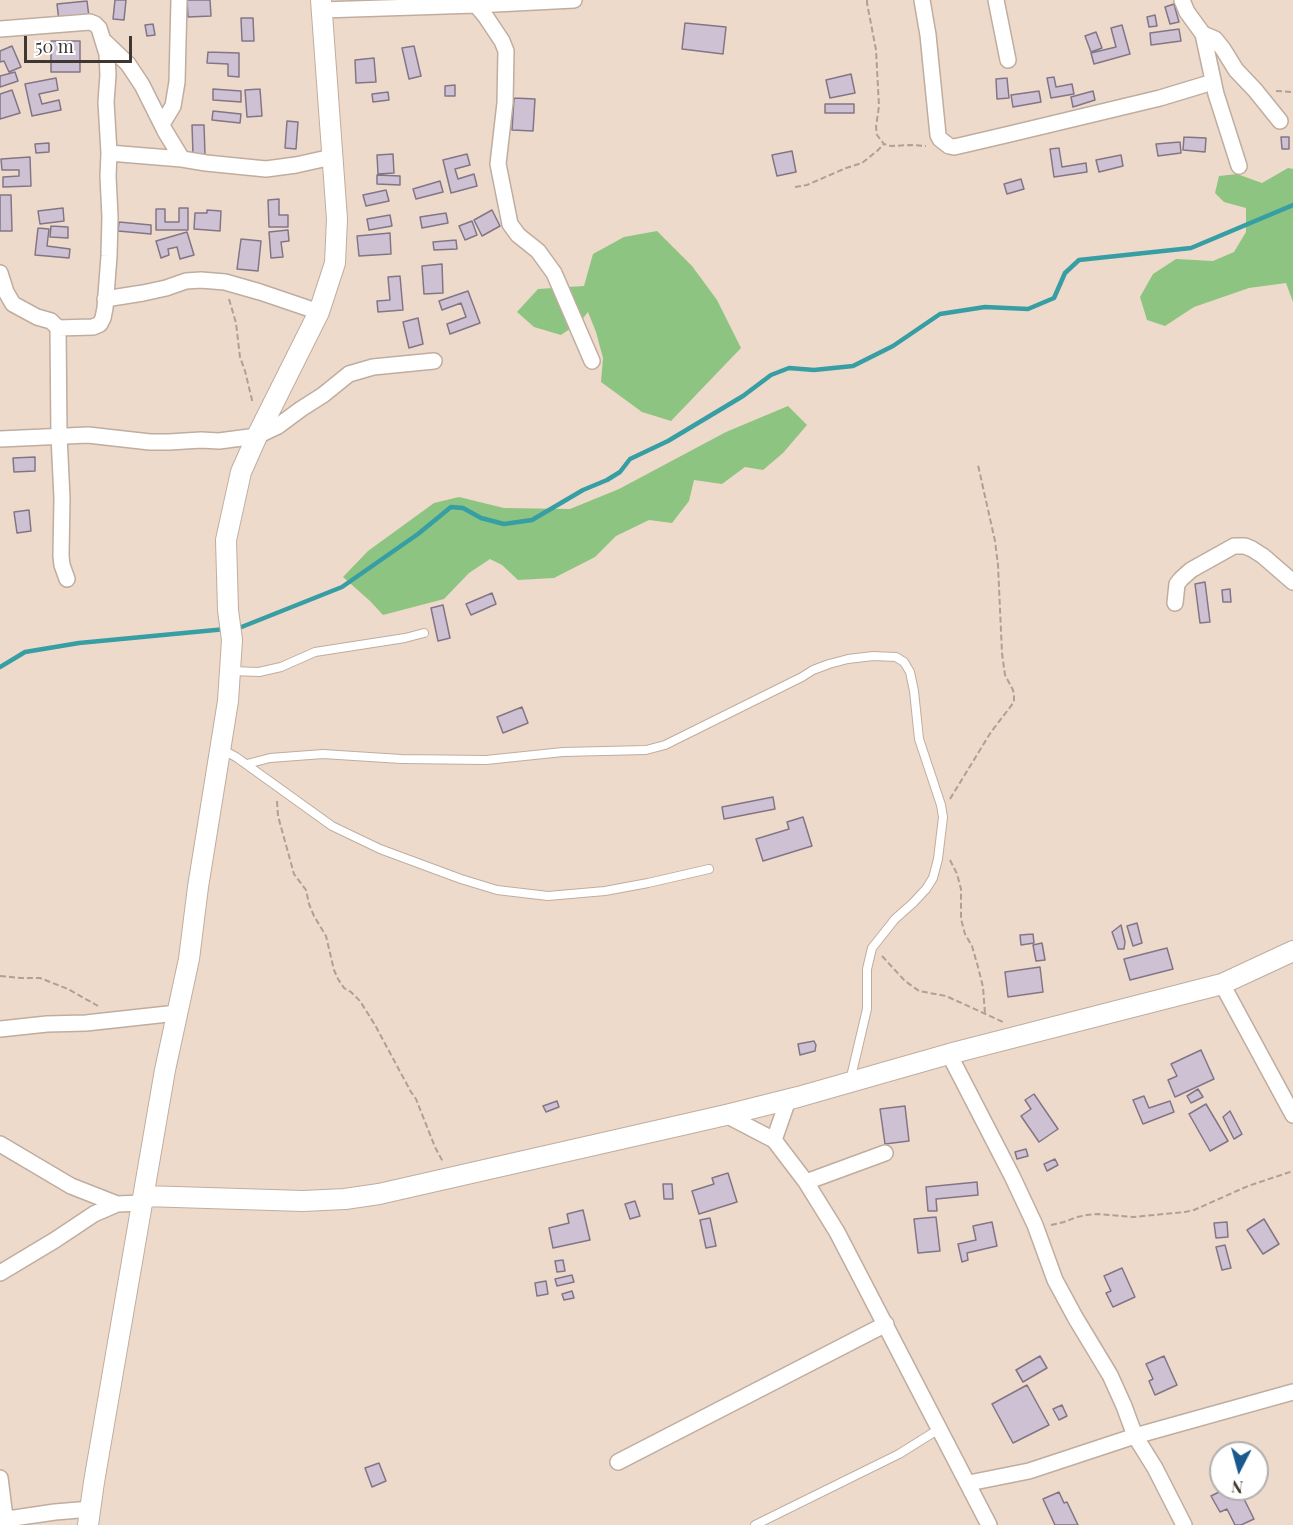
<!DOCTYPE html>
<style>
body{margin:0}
#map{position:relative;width:1293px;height:1525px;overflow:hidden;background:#eedacb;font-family:"Playfair Display",serif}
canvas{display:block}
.north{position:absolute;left:1209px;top:1441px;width:60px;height:60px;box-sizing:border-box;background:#fff;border:2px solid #b2afad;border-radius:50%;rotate:186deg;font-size:16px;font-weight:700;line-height:24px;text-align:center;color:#3f3731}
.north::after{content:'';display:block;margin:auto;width:21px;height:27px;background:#19598e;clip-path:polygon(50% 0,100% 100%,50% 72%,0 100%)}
.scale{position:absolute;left:24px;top:36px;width:108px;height:27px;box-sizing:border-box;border:3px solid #3f3731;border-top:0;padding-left:8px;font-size:18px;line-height:21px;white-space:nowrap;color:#3f3731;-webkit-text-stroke:4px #fff;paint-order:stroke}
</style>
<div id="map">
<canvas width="1293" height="1525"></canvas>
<div class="north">N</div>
<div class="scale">50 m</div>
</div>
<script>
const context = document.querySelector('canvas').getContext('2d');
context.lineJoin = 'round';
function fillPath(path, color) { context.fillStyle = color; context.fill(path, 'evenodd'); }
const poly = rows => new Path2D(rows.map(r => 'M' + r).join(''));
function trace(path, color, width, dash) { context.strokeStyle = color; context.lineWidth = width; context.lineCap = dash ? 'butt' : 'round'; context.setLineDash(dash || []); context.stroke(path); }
const green = poly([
 [1288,168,1293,169,1293,302,1286,283,1249,288,1194,307,1165,326,1147,320,1140,297,1153,274,1176,259,1213,261,1234,252,1246,232,1246,208,1224,202,1215,193,1219,176,1237,174,1262,183],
 [657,231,692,266,717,300,741,348,671,421,642,412,601,382,603,358,596,332,588,312,580,322,561,335,534,327,517,312,538,289,584,286,593,254,624,237],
 [788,406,807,425,783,453,763,470,745,467,722,484,694,480,689,501,672,523,649,520,616,536,595,557,554,578,518,580,502,565,490,559,469,573,444,599,383,615,370,601,343,577,368,551,434,503,459,497,504,508,570,509,619,489,726,432]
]);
const stream = poly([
 [234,629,239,628,342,587,418,534,451,507,463,508,481,518,504,524,532,520,583,490,607,480,620,472,630,459,668,441,743,396,771,375,789,368,814,370,853,366,893,346,940,314,985,307,1028,309,1054,298,1065,273,1079,260,1191,248,1293,205],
 [0,667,25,652,79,643,226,629]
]);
const building = poly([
 [115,0,126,0,124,20,113,19,115,0],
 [187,0,210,0,211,16,188,17,187,0],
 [87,1,89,17,59,21,57,4,87,1],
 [1174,4,1179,22,1170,24,1165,7,1174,4],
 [1155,15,1157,26,1149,27,1147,17,1155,15],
 [241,18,253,18,254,41,242,41,241,18],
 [685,23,726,27,723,54,682,49,685,23],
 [153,24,155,35,147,36,145,25,153,24],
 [1122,25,1130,54,1094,64,1091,53,1116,47,1111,28,1122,25],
 [1179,29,1181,41,1151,45,1150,33,1179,29],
 [1096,32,1102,48,1091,52,1085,36,1096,32],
 [51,41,80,41,80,72,51,72,51,41],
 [12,46,21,67,9,72,4,61,0,62,0,51,12,46],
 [414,46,421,76,409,79,402,48,414,46],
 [208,52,239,53,239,77,228,76,228,64,207,63,208,52],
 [374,58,376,82,356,83,355,60,374,58],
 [15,72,18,81,0,87,0,76,15,72],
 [851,74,855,93,830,98,826,80,851,74],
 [1054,77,1056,87,1072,84,1074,94,1051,98,1047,78,1054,77],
 [56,78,58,90,39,94,42,104,59,100,61,110,32,116,25,84,56,78],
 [1007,78,1009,98,997,99,996,79,1007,78],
 [455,85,455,96,445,96,445,86,455,85],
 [213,89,241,91,241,102,213,100,213,89],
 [260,89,262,116,247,117,245,90,260,89],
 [12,90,20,113,0,119,0,94,12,90],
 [1039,91,1041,102,1013,107,1011,95,1039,91],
 [1093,91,1095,100,1073,107,1071,97,1093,91],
 [388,92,389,100,373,102,372,94,388,92],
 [514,98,535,99,533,131,512,130,514,98],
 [825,104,854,104,854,113,825,113,825,104],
 [213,111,241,114,240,123,212,120,213,111],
 [287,121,298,122,296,149,285,148,287,121],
 [192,125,204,125,205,155,193,155,192,125],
 [1184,137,1206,138,1205,152,1183,150,1184,137],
 [1281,137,1289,137,1289,149,1282,149,1281,137],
 [1180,142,1181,153,1158,156,1156,144,1180,142],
 [49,143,49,152,36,153,35,144,49,143],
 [1059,148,1062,167,1086,163,1087,172,1054,177,1050,149,1059,148],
 [792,151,796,172,777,176,772,155,792,151],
 [393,154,394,173,378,174,377,155,393,154],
 [467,154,470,165,455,169,458,179,474,174,477,186,451,193,443,160,467,154],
 [1121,155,1123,166,1099,172,1096,160,1121,155],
 [30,157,31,186,3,187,3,177,19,176,19,170,2,170,1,159,30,157],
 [377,175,400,176,400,185,377,184,377,175],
 [1021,179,1024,189,1007,194,1004,184,1021,179],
 [440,181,443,192,416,199,413,189,440,181],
 [386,190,389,201,366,206,363,195,386,190],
 [0,195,11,195,12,231,0,231,0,195],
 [279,199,279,215,288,215,288,227,269,227,268,200,279,199],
 [63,208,64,221,40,224,38,211,63,208],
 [179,208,188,208,188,230,156,230,156,209,165,209,165,222,179,222,179,208],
 [207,210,221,211,220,231,194,229,195,213,207,213,207,210],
 [492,210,500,226,482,236,474,220,492,210],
 [446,213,448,223,422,228,420,217,446,213],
 [390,215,392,226,369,230,367,219,390,215],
 [472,221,477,235,465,240,459,226,472,221],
 [119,222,151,225,151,234,118,231,119,222],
 [51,226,68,227,68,238,50,237,51,226],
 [38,228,49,229,47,246,70,249,69,258,35,255,38,228],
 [288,230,289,241,281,242,283,257,271,258,269,232,288,230],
 [187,232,194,255,180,259,177,247,168,249,169,255,161,258,156,241,187,232],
 [390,233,391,254,359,256,357,236,390,233],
 [241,239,261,241,258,271,237,269,241,239],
 [456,240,457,249,434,250,433,242,456,240],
 [442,264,443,293,424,294,422,266,442,264],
 [400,276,403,310,378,312,377,301,390,300,388,277,400,276],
 [468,291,480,323,450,334,447,324,466,317,461,303,442,310,439,301,468,291],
 [418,318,423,344,409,348,403,322,418,318],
 [35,457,35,471,14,472,13,458,35,457],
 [29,510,31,531,17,533,14,512,29,510],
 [1205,582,1210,622,1200,623,1195,584,1205,582],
 [1230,589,1231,602,1223,602,1222,590,1230,589],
 [492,593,496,604,471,615,466,604,492,593],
 [443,605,450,638,438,641,431,608,443,605],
 [522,707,528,723,503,733,497,717,522,707],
 [773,797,775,809,724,819,722,807,773,797],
 [803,817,812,846,763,861,756,839,789,829,787,822,803,817],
 [1137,923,1142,943,1133,946,1127,926,1137,923],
 [1121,925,1125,942,1124,949,1118,949,1112,932,1121,925],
 [1033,934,1034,943,1021,945,1020,935,1033,934],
 [1042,943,1045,960,1036,961,1033,945,1042,943],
 [1167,948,1173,969,1130,980,1124,959,1167,948],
 [1040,967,1043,992,1008,997,1005,972,1040,967],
 [814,1041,816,1045,815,1051,800,1055,798,1044,814,1041],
 [1201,1050,1214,1079,1175,1097,1168,1080,1177,1076,1171,1064,1201,1050],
 [1198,1089,1203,1097,1191,1103,1187,1096,1198,1089],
 [1034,1094,1058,1129,1039,1142,1021,1116,1031,1109,1025,1100,1034,1094],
 [1144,1096,1149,1108,1170,1101,1174,1112,1143,1124,1133,1100,1144,1096],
 [557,1101,559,1107,546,1112,543,1106,557,1101],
 [1206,1104,1228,1141,1210,1151,1189,1114,1206,1104],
 [905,1106,909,1141,885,1144,880,1109,905,1106],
 [1230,1111,1242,1134,1234,1139,1223,1117,1230,1111],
 [1026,1149,1028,1156,1017,1159,1015,1152,1026,1149],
 [1055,1159,1058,1165,1047,1171,1044,1164,1055,1159],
 [728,1173,737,1202,699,1214,692,1191,714,1184,712,1178,728,1173],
 [977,1182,978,1195,936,1199,937,1211,928,1211,926,1187,977,1182],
 [663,1184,672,1184,673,1199,664,1199,663,1184],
 [635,1201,640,1216,630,1219,625,1204,635,1201],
 [583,1210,590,1240,553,1248,549,1228,569,1223,567,1214,583,1210],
 [936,1217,940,1251,918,1253,914,1219,936,1217],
 [710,1218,716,1246,706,1248,700,1220,710,1218],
 [1264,1219,1279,1244,1263,1254,1247,1230,1264,1219],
 [992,1222,997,1246,967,1253,968,1260,962,1262,958,1244,976,1240,973,1226,992,1222],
 [1227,1222,1228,1237,1216,1238,1214,1223,1227,1222],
 [1225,1245,1231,1268,1222,1270,1216,1247,1225,1245],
 [563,1260,565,1271,557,1272,555,1261,563,1260],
 [1122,1268,1135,1297,1113,1307,1106,1293,1111,1291,1104,1276,1122,1268],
 [572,1275,574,1282,557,1286,555,1279,572,1275],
 [546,1281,548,1294,537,1296,535,1283,546,1281],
 [572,1291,574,1298,564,1300,562,1294,572,1291],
 [1040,1356,1047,1368,1023,1382,1016,1370,1040,1356],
 [1164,1356,1177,1385,1155,1395,1149,1381,1153,1379,1146,1364,1164,1356],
 [1027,1385,1049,1425,1013,1443,992,1404,1027,1385],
 [1062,1405,1067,1416,1059,1420,1053,1409,1062,1405],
 [379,1463,386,1481,372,1487,365,1468,379,1463],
 [1225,1489,1239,1489,1254,1519,1241,1525,1235,1525,1227,1509,1220,1512,1211,1496,1225,1489],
 [1059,1492,1064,1503,1067,1502,1078,1525,1055,1525,1043,1499,1059,1492]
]);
const path = poly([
 [867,0,867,3,876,50,879,106,876,127,877,135,884,144,891,146,911,145,926,146],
 [1276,91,1293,92],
 [795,187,807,185,846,168,862,163,877,151,884,144],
 [229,299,236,323,240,357,245,371,253,404],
 [950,799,991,732,1014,702,1014,697,1013,690,1005,675,1002,653,998,565,995,541,978,465],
 [277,801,278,816,294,874,306,890,309,904,314,916,326,936,334,970,338,979,344,988,351,992,360,1001,375,1025,411,1092,416,1099,435,1147,443,1162],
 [950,860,957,874,961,889,961,919,965,934,972,946,978,967,983,987,985,1014],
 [882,956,905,981,919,991,946,996,1003,1022],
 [0,976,21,978,40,978,68,989,98,1006],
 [1051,1225,1064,1222,1077,1217,1087,1215,1098,1214,1133,1217,1185,1212,1194,1210,1248,1186,1293,1171]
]);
const service = poly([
 [231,671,259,672,281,667,315,652,405,638,424,633],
 [221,749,236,757,332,826,380,849,461,879,497,890,548,896,605,891,648,883,709,869],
 [247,764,270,758,323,754,401,759,486,760,563,752,646,750,665,745,802,677,813,670,829,664,848,659,873,656,896,657,904,662,910,672,914,691,919,739,941,805,943,817,938,859,933,878,926,889,913,903,895,919,872,948,867,969,867,1009,850,1081],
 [755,1525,899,1454,939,1429]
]);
const minor = poly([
 [922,0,928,35,938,135,940,139,949,146,954,147,963,145,1010,134,1160,98,1213,82],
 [996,0,1008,60],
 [1182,0,1187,12,1203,34,1216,94,1239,166],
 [476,5,486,17,502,41,506,51,505,103,498,164,510,224,518,235,538,251,554,273,592,361],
 [322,10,476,5,574,0],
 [0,29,90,22,95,24,99,28,107,54,108,75,106,102,109,153,108,176,110,217,109,256,105,308,103,318,100,324,93,327,58,328],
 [1203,34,1215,39,1223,49,1236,70,1255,90,1280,121],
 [104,41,128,64,142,85,165,131,182,159],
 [162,124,173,106,177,82,179,0],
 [109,153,182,159,206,163,266,169,296,165,332,157],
 [0,273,6,292,13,304,37,317,51,321,58,328,59,436,62,498,61,556,62,565,67,579],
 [105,299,143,293,166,288,186,281,201,280,225,282,260,292,319,312],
 [0,439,88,435,150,442,169,442,201,440,219,441,257,436,278,426,301,409,323,395,349,374,373,367,434,361],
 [1175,603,1177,584,1181,579,1191,570,1234,546,1245,546,1252,549,1263,556,1293,582],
 [1222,984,1293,1115],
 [0,1029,47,1024,86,1023,177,1013],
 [949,1054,1012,1176,1035,1225,1055,1280,1075,1317,1110,1375,1124,1406,1135,1436,1155,1468,1184,1525],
 [726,1115,774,1140,806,1182,837,1232,989,1525],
 [774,1140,788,1100],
 [0,1144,71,1186,117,1204],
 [806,1182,885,1153],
 [0,1273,55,1240,94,1214,117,1204,142,1203],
 [618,1462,886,1324],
 [0,1478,6,1525],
 [969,1483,1029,1471,1135,1436,1293,1392],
 [0,1520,55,1512,91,1509]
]);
const tertiary = poly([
 [144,1196,303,1201,345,1199,379,1194,726,1115,798,1097,949,1054,1222,984,1293,951],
 [88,1525,94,1482,165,1070,189,959,198,887,228,701,232,640,228,610,226,540,241,472,257,436,319,312,335,263,337,219,321,0]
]);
fillPath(green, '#8dc481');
trace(stream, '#379ea4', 4.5);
fillPath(building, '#cec1d3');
trace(building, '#827686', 1.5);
trace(service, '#bfad9f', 10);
trace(minor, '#bfad9f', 18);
trace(tertiary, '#bfad9f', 22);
trace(path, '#afa094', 2, [6, 3]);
trace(service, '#fff', 8);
trace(minor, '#fff', 15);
trace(tertiary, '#fff', 20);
</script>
